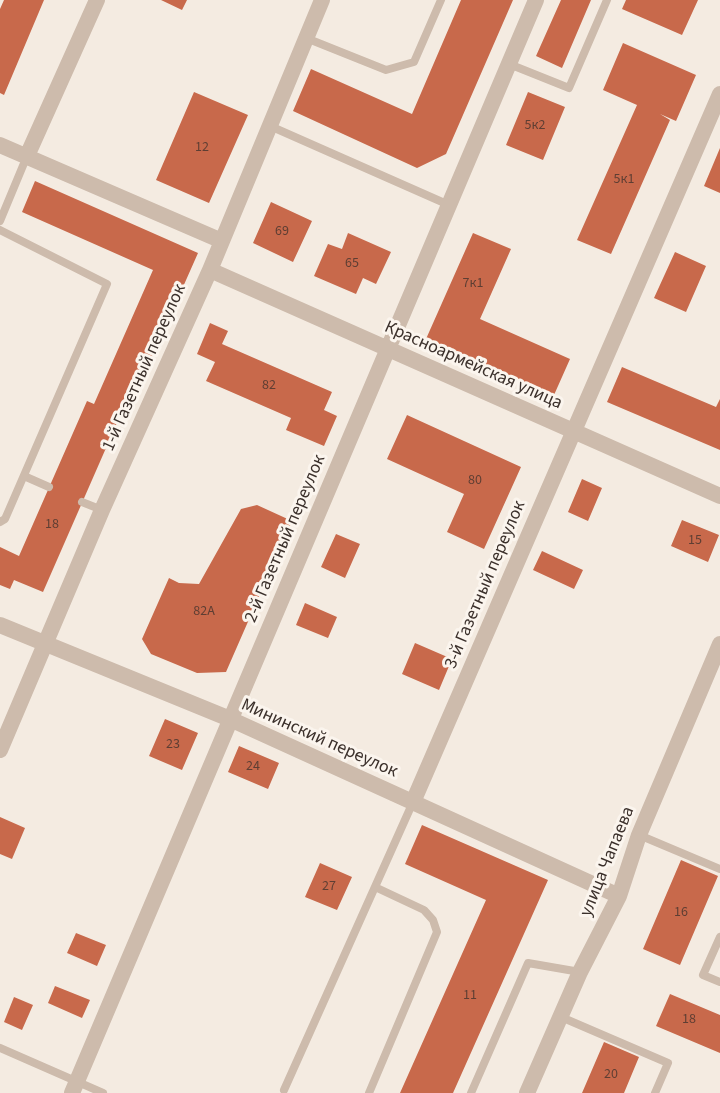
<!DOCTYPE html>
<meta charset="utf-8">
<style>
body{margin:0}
canvas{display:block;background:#f4ebe1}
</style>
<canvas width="720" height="1093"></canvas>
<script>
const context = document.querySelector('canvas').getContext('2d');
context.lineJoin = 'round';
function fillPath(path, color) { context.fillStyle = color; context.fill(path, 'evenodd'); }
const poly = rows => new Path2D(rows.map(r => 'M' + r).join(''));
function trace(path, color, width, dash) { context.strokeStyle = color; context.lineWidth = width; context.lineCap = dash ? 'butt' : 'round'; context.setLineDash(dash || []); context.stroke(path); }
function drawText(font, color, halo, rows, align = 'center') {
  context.font = font + ' "Source Sans 3",sans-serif'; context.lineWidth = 6; context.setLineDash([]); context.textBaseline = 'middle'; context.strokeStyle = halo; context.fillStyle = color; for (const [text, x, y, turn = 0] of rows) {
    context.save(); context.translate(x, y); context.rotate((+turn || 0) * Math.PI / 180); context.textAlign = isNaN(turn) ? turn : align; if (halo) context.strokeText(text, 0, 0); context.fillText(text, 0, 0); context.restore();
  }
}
const building = poly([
 [4,0,44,0,4,95,0,93,0,9],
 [161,0,187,0,182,10],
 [461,0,513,0,446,154,417,168,293,111,311,69,412,114],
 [561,0,591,0,562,68,536,56],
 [626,0,698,0,682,35,622,9],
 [623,43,696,75,676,121,660,114,670,120,611,254,577,240,637,105,603,90],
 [194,92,248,115,209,203,156,180],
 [528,92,565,107,543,160,506,145],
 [720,148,720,193,704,186],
 [35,181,198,253,125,418,120,416,43,592,14,580,10,589,0,585,0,547,19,556,87,401,94,404,153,270,22,212],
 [271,202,312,221,293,262,253,243],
 [348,233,391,252,376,284,363,278,356,294,314,276,328,244,342,249],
 [473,233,511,249,480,319,570,359,554,395,426,339],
 [675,252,706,266,686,312,654,298],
 [210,323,228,331,222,344,332,392,324,410,337,416,324,446,286,430,291,418,206,381,215,362,197,354],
 [622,367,716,407,720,399,720,450,607,402],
 [407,415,521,467,484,549,447,532,464,494,387,459],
 [582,479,602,488,588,521,568,512],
 [257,505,292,521,226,672,197,673,151,654,142,639,169,578,179,583,199,584,241,509],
 [682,520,719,535,708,562,671,546],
 [336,534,360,544,345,578,321,567],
 [542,551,583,570,574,589,533,570],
 [305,603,337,617,328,638,296,625],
 [415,643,452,659,439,690,402,674],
 [165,719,198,733,182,770,149,756],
 [239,746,279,763,268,789,228,772],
 [0,817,25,828,12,859,0,854],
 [422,825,548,880,453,1093,400,1093,486,900,405,864],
 [681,860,718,876,680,965,643,949],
 [320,863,352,877,337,910,305,897],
 [76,933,106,945,97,966,67,953],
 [55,986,90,1000,82,1018,48,1003],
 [670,994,720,1015,720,1053,656,1026],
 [14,997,33,1005,22,1030,4,1022],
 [604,1042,639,1057,624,1093,582,1093]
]);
const service = poly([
 [306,38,386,70,414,62,441,0],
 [509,64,569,88,607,0],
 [270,126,449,205],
 [0,221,27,156],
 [0,230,107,284,5,519,0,522],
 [24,476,49,487],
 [82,502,102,510],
 [639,835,720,869],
 [720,937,703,975,720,982],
 [561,1017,668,1063,655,1093],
 [0,1048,103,1093],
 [284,1090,413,802],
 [369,1093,437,932,433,920,424,910,375,887],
 [471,1093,528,963,580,972]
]);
const minor = poly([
 [0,145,222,241],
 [27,156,97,0],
 [210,270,720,496],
 [0,625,230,719,619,896],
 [0,750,102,510,210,270,322,0],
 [413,802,720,94],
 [72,1093,536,0],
 [527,1093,580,972,619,896,639,835,720,644]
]);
const numberNames = [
 ["5к2",535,126],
 ["12",202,148],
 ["5к1",624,180],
 ["69",282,232],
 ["65",352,264],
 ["7к1",473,284],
 ["82",269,386],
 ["80",475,481],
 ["18",52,525],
 ["15",695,541],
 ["82А",204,612],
 ["23",173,745],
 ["24",253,767],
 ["27",329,887],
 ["16",681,913],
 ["11",470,996],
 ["18",689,1020],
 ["20",611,1075]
];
const streetNames = [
 ["Красноармейская улица",473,366,24],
 ["1-й Газетный переулок",145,368,-66],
 ["2-й Газетный переулок",286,539,-67],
 ["3-й Газетный переулок",486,585,-67],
 ["Мининский переулок",319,739,24],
 ["улица Чапаева",608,862,-68]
];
fillPath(building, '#c8694b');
trace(service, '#cdbbac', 8);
trace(minor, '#cdbbac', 16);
drawText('14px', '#5e3e33', null, numberNames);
drawText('18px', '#3b302b', '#fbf5ee', streetNames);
</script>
